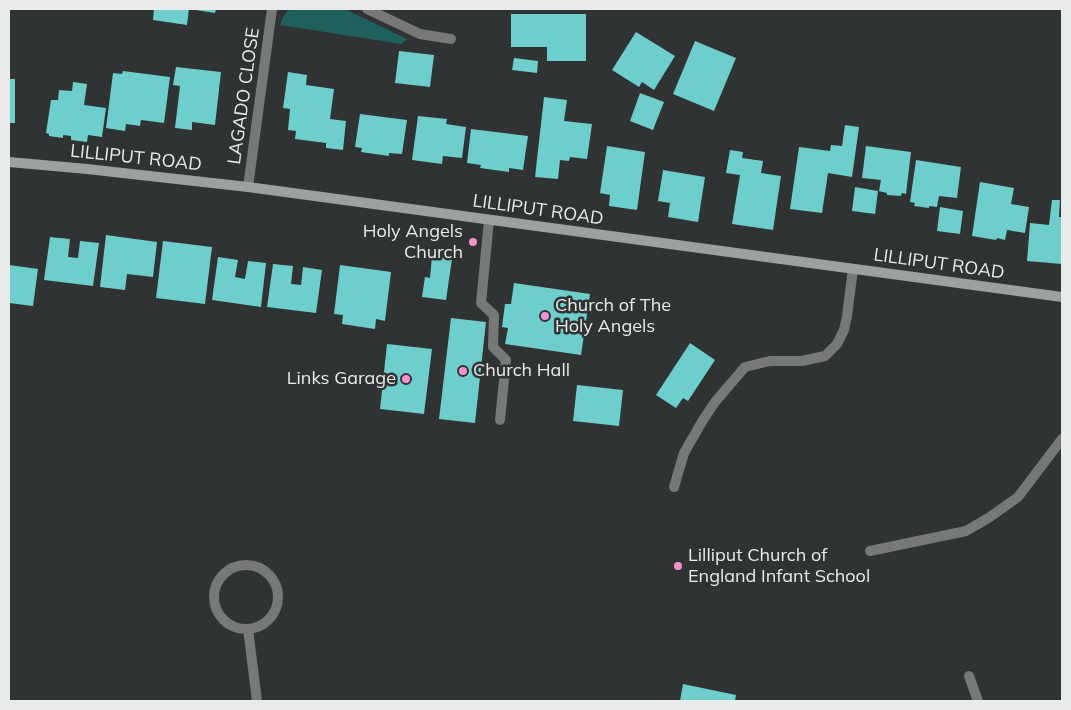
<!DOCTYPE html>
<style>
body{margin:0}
#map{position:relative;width:1071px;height:710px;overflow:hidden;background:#303333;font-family:Mulish,sans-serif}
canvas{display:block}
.frame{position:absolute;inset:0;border:10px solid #e9ebeb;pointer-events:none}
</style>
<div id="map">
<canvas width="1071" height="710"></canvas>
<div class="frame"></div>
</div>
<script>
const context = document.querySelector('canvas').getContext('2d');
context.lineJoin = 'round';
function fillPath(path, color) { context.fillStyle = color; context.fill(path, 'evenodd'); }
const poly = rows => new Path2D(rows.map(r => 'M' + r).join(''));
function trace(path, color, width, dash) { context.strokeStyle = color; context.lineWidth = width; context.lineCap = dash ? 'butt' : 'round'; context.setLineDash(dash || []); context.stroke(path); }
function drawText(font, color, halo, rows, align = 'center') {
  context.font = font + ' Mulish,sans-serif'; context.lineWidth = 5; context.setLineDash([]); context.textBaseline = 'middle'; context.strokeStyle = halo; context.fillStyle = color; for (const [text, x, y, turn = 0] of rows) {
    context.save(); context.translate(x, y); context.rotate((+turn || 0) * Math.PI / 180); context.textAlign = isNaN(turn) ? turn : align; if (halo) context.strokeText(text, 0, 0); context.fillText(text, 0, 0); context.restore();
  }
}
const green = poly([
 [289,9,345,9,407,39,401,44,280,25,283,17]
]);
const building = poly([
 [154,9,189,9,187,25,153,20],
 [189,9,216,9,215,13],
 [511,14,586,14,586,61,547,61,547,47,511,47],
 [636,32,675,56,654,90,642,82,639,87,612,70],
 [695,41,736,58,714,111,673,94],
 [399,51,434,55,430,87,395,83],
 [514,58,538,61,537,73,512,70],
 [176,67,221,72,215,125,192,122,192,130,175,128,180,86,173,85],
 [123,71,170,77,164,123,141,120,140,126,126,124,125,131,106,128,113,73,122,74],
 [288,72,307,75,306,85,334,89,330,119,346,121,343,150,326,148,326,143,295,139,296,131,288,130,290,109,283,108],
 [9,79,15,79,15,123,9,123],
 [73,82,87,84,84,105,106,108,102,137,88,135,87,142,71,140,71,136,63,135,63,138,49,136,49,134,46,133,51,100,58,100,59,90,72,91],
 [640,93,664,102,653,130,630,121],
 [544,97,567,100,564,121,592,124,587,159,570,157,569,161,560,160,558,179,535,177],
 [360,114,407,120,402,154,389,153,389,156,361,152,362,148,355,147],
 [418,116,447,119,446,124,466,127,462,158,443,156,442,164,412,160],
 [845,125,859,127,852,177,828,173,822,213,790,209,799,147,830,151,831,145,842,146],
 [471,129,528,136,523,170,509,168,509,172,480,168,481,165,467,163],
 [607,146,645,152,637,210,609,206,610,195,600,193],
 [866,146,911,152,906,194,902,193,901,196,887,195,887,193,879,191,881,180,862,178],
 [730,150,743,152,742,158,763,161,761,173,781,176,773,230,732,224,740,175,726,173],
 [916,160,961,167,957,198,939,196,937,207,929,206,929,208,914,206,915,203,910,202],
 [663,170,705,177,698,222,668,217,670,203,658,201],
 [980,182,1014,188,1011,204,1029,207,1025,233,1007,230,1005,240,997,238,996,240,972,236],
 [855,187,878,191,875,214,852,211],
 [1052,200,1060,200,1059,217,1062,217,1062,264,1027,261,1030,223,1049,225],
 [940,207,963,211,960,234,937,231],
 [106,235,157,242,153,277,127,274,125,290,100,287],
 [50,237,70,239,68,257,78,258,80,241,99,243,93,286,44,280],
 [163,241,212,247,205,304,156,298],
 [432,256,452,259,446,300,422,297,425,277,430,278],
 [218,257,238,260,235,277,245,279,248,261,266,263,261,307,212,300],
 [273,264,293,266,291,284,301,285,303,267,322,270,316,313,267,307],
 [9,265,38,269,33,306,9,303],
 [340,265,391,272,385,321,376,319,375,329,342,324,343,315,334,314],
 [514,283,590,294,581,355,505,344,508,328,502,327,505,304,511,304],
 [451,318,486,322,475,423,439,419],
 [690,343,715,360,688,401,683,398,676,408,656,395],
 [387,344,432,349,424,414,380,409],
 [577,385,623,390,619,426,573,421],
 [683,684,736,695,735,701,680,701]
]);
const lane = poly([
 [489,220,481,303,494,315,493,347,506,360,500,420],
 [674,487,684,453,703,420,715,402,745,367,770,361,802,361,825,356,837,344,844,330,847,316,853,269],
 [870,551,966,531,990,517,1018,497,1062,439]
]);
const street = poly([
 [367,9,420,34,451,39],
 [248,187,272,9],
 '214 597a32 32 0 1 1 64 0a32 32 0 1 1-64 0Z',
 [248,629,257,701],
 [969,676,978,701]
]);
const secondary = poly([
 [9,162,87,169,248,187,1062,297]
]);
const markers = [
 [473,242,5,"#f690d0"],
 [545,316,5,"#f690d0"],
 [463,371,5,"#f690d0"],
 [406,379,5,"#f690d0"],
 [678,566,5,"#f690d0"]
];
const streetNames = [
 ["LAGADO CLOSE",244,96,-82],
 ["LILLIPUT ROAD",136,158,6],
 ["LILLIPUT ROAD",538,210,8],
 ["LILLIPUT ROAD",939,264,8]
];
const poiNames = [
 ["Holy Angels",463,232,"right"],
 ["Church",463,253,"right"],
 ["Church of The",555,306],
 ["Holy Angels",555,327],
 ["Church Hall",473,371],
 ["Links Garage",396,379,"right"],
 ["Lilliput Church of",688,556],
 ["England Infant School",688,577]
];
fillPath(green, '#1f5f5d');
fillPath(building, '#6dcecb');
trace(lane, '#777878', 10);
trace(street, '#777878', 10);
trace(secondary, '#9da0a0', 10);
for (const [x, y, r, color] of markers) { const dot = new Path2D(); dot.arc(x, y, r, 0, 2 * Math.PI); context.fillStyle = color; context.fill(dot); trace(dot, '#303333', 2); }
drawText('18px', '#e9ebeb', '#303333', streetNames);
drawText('18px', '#e9ebeb', '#303333', poiNames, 'left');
</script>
